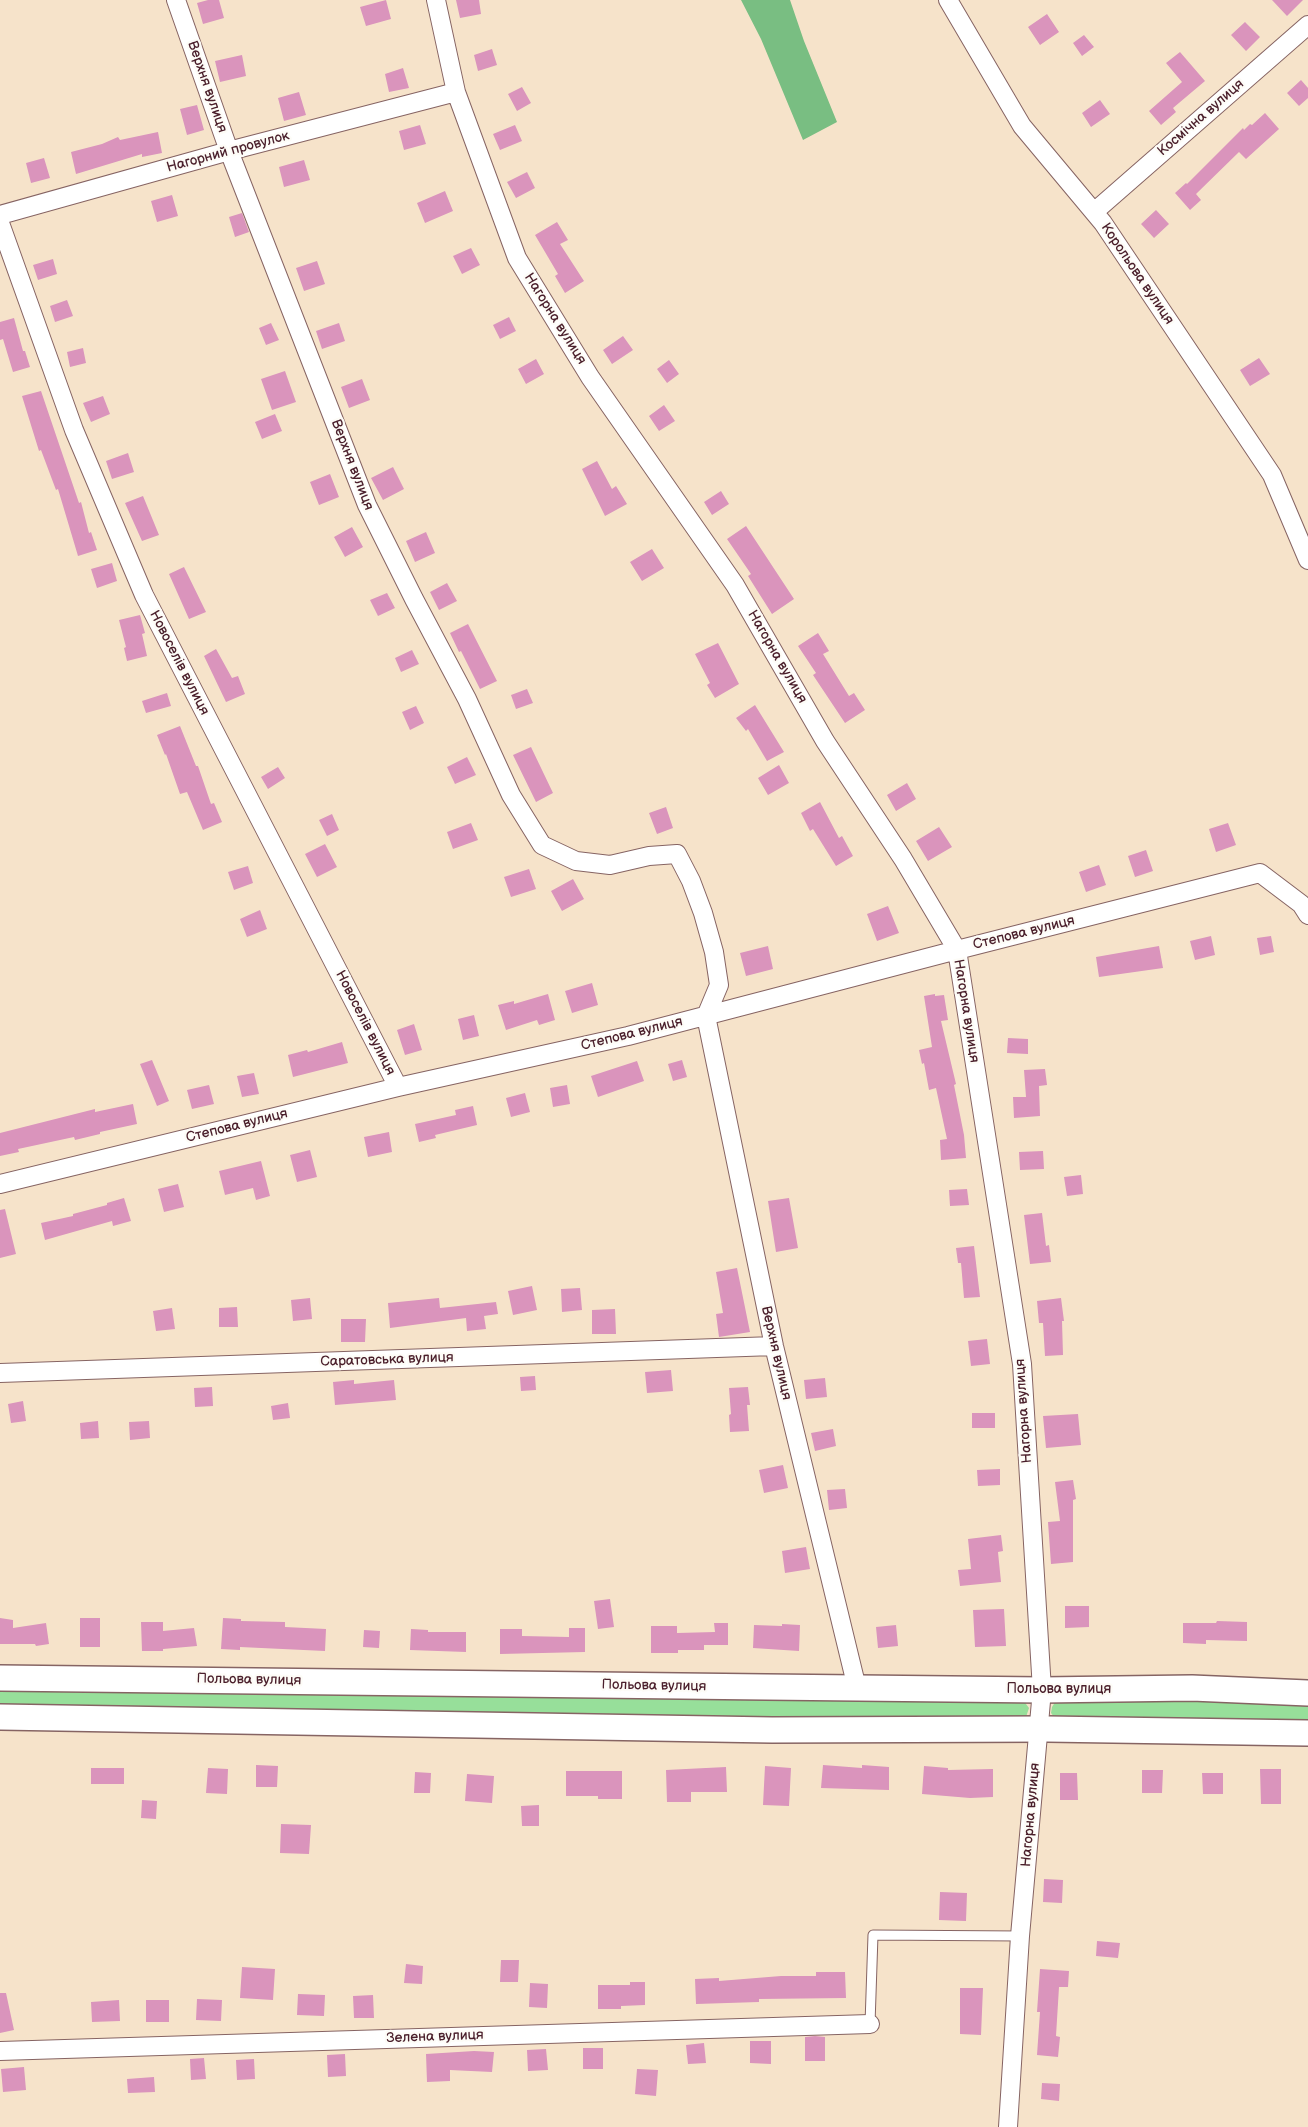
<!DOCTYPE html>
<meta charset="utf-8">
<style>
body{margin:0}
canvas{display:block;background:#f6e3ca}
</style>
<canvas width="1308" height="2127"></canvas>
<script>
const context = document.querySelector('canvas').getContext('2d');
context.lineJoin = 'round';
function fillPath(path, color) { context.fillStyle = color; context.fill(path, 'evenodd'); }
const poly = rows => new Path2D(rows.map(r => 'M' + r).join(''));
function trace(path, color, width, dash) { context.strokeStyle = color; context.lineWidth = width; context.lineCap = dash ? 'butt' : 'round'; context.setLineDash(dash || []); context.stroke(path); }
function drawText(font, color, halo, rows, align = 'center') {
  context.font = font + ' "Balsamiq Sans",sans-serif'; context.lineWidth = 4.5; context.setLineDash([]); context.textBaseline = 'middle'; context.strokeStyle = halo; context.fillStyle = color; for (const [text, x, y, turn = 0] of rows) {
    context.save(); context.translate(x, y); context.rotate((+turn || 0) * Math.PI / 180); context.textAlign = isNaN(turn) ? turn : align; if (halo) context.strokeText(text, 0, 0); context.fillText(text, 0, 0); context.restore();
  }
}
const green = poly([
 [0,1685,1023,1700,1029,1708,1026,1717,1015,1724,0,1708],
 [1057,1699,1308,1701,1308,1724,1055,1718,1051,1713,1052,1707]
]);
const forest = poly([
 [741,0,790,0,804,41,837,122,803,140,761,39]
]);
const building = poly([
 [208,0,219,0,224,18,203,24,197,3],
 [386,0,391,19,366,26,360,7],
 [456,0,479,0,481,14,460,18],
 [1272,0,1303,0,1287,16],
 [1047,14,1059,32,1040,45,1028,27],
 [1245,22,1260,37,1246,51,1231,35],
 [1084,35,1094,47,1082,56,1073,43],
 [492,49,497,65,478,71,474,55],
 [1180,52,1205,81,1173,108,1176,112,1161,125,1149,111,1182,82,1166,63],
 [242,55,246,76,220,82,215,61],
 [403,68,409,88,389,92,385,74],
 [1301,80,1308,88,1308,98,1299,106,1287,93],
 [522,87,531,103,517,111,508,94],
 [299,92,306,115,284,121,278,98],
 [1100,100,1110,114,1091,127,1082,113],
 [197,105,204,130,187,135,180,109],
 [1265,113,1279,129,1246,159,1239,152,1196,194,1201,200,1190,210,1175,193,1186,183,1187,184,1243,128,1244,130,1250,124,1252,125],
 [420,125,426,144,404,150,399,131],
 [515,125,522,141,500,150,493,134],
 [158,132,162,153,142,157,142,154,76,174,71,152,102,144,118,137,120,140],
 [44,158,50,178,31,183,26,163],
 [304,160,310,180,284,187,279,167],
 [527,172,535,188,516,198,507,182],
 [445,191,453,211,425,223,417,203],
 [172,195,178,216,157,222,151,201],
 [1156,210,1169,224,1154,238,1141,224],
 [242,213,249,232,235,237,229,217],
 [557,222,568,240,560,244,584,281,565,293,555,276,558,274,535,235],
 [471,248,480,265,462,274,453,256],
 [53,259,57,274,38,280,33,265],
 [317,261,325,284,304,291,296,268],
 [67,300,73,316,55,322,50,306],
 [509,317,516,331,500,339,493,325],
 [14,318,23,351,25,351,30,367,13,372,3,339,0,340,0,322],
 [271,323,279,340,266,345,259,328],
 [339,323,345,341,322,349,316,331],
 [623,336,633,350,612,364,603,350],
 [83,348,86,363,70,367,67,352],
 [1259,358,1270,374,1250,386,1240,370],
 [536,359,544,374,526,384,518,369],
 [669,360,679,374,667,383,657,369],
 [285,371,296,402,272,410,261,379],
 [362,379,370,400,349,408,341,387],
 [41,391,79,503,81,502,89,533,91,532,97,550,78,556,58,489,56,490,41,450,39,451,22,396],
 [103,396,110,414,91,422,83,403],
 [664,405,675,421,659,431,649,416],
 [275,414,282,431,262,439,255,422],
 [128,453,134,472,112,479,106,461],
 [597,461,612,489,616,486,627,504,605,516,582,469],
 [393,467,404,489,383,500,371,478],
 [330,474,339,497,319,505,310,482],
 [721,491,729,504,712,515,704,502],
 [143,496,159,535,142,541,125,503],
 [746,526,794,599,772,614,748,576,751,574,727,539],
 [352,527,363,547,345,557,334,537],
 [426,532,435,553,415,562,406,541],
 [652,549,664,568,642,581,630,562],
 [112,563,117,581,97,588,91,569],
 [184,567,206,612,189,619,169,574],
 [447,583,457,601,439,610,430,592],
 [387,593,395,608,378,616,370,600],
 [140,615,145,633,142,634,147,656,127,661,124,648,126,647,119,620],
 [468,624,497,681,480,689,461,651,459,652,450,633],
 [818,633,829,651,823,654,849,696,854,693,865,710,845,723,813,675,816,673,798,646],
 [718,643,739,684,715,698,707,685,710,683,695,654],
 [216,649,232,678,238,676,245,694,226,702,204,656],
 [412,650,419,664,401,672,395,658],
 [527,689,533,703,516,709,511,695],
 [167,693,171,706,146,713,142,701],
 [755,705,784,752,767,761,748,729,746,731,736,718],
 [416,706,424,723,410,730,402,712],
 [180,726,196,766,198,766,211,804,214,803,222,822,203,830,187,792,180,794,166,754,165,755,157,735],
 [531,747,553,793,536,802,513,755],
 [467,757,476,775,455,784,447,767],
 [779,765,789,783,768,795,758,778],
 [278,767,285,778,268,789,261,777],
 [907,783,916,799,896,811,887,795],
 [820,802,839,838,842,836,853,856,836,866,813,829,810,831,801,813],
 [666,807,673,828,657,834,649,813],
 [332,814,339,830,327,836,319,820],
 [471,823,478,840,453,849,447,832],
 [1228,823,1236,845,1216,852,1209,829],
 [939,827,952,847,928,861,916,841],
 [325,844,337,867,317,877,305,854],
 [1146,850,1153,871,1135,877,1128,856],
 [1099,865,1106,885,1086,892,1079,872],
 [248,866,253,883,234,890,228,872],
 [529,869,536,889,511,897,504,877],
 [573,879,584,899,562,911,551,891],
 [888,906,899,933,877,941,867,914],
 [260,910,267,929,247,937,240,919],
 [1211,936,1215,955,1195,960,1190,941],
 [1271,936,1274,952,1260,955,1257,938],
 [768,946,773,969,746,976,740,953],
 [1159,946,1163,968,1099,977,1096,957],
 [592,983,598,1005,572,1013,565,991],
 [548,994,555,1020,539,1025,537,1020,506,1030,498,1005,514,1001,514,1004],
 [935,994,935,996,944,995,948,1020,941,1021,956,1084,954,1085,964,1135,966,1158,941,1160,940,1140,947,1139,936,1088,929,1090,924,1063,922,1064,919,1050,932,1047,924,996],
 [474,1015,479,1036,463,1040,458,1019],
 [414,1024,422,1050,405,1055,397,1030],
 [1008,1038,1028,1039,1028,1054,1007,1053],
 [342,1042,348,1063,293,1077,288,1055,307,1050,308,1052],
 [152,1060,169,1101,157,1106,140,1064],
 [682,1060,687,1077,673,1081,668,1064],
 [637,1061,644,1081,598,1097,591,1076],
 [1045,1069,1047,1085,1039,1086,1040,1116,1014,1118,1013,1097,1026,1097,1024,1070],
 [254,1073,259,1094,242,1097,237,1076],
 [209,1085,214,1104,192,1109,187,1090],
 [567,1085,570,1104,553,1107,550,1088],
 [525,1093,530,1112,511,1117,506,1098],
 [133,1104,137,1124,100,1132,100,1134,75,1140,74,1137,18,1149,19,1152,0,1156,0,1133,95,1109,95,1112],
 [473,1106,477,1125,435,1135,436,1138,419,1142,415,1124,456,1115,455,1110],
 [389,1132,392,1152,368,1157,364,1137],
 [310,1150,317,1177,297,1182,290,1155],
 [1043,1151,1044,1169,1020,1170,1019,1152],
 [261,1161,270,1196,256,1200,253,1188,225,1195,219,1171],
 [1081,1175,1083,1194,1067,1196,1064,1177],
 [178,1184,184,1207,164,1212,158,1189],
 [967,1189,969,1205,950,1206,949,1190],
 [124,1198,131,1221,113,1226,112,1221,45,1240,41,1223,73,1216,73,1214,107,1205,107,1203],
 [789,1198,798,1248,776,1252,768,1201],
 [5,1209,16,1254,0,1258,0,1210],
 [1042,1213,1046,1246,1049,1245,1051,1262,1030,1264,1024,1215],
 [974,1246,980,1297,964,1298,961,1263,958,1263,956,1248],
 [737,1268,750,1332,719,1337,716,1314,723,1313,716,1272],
 [532,1286,537,1310,513,1315,508,1291],
 [580,1288,582,1310,562,1312,561,1289],
 [310,1298,312,1319,293,1321,291,1300],
 [439,1298,440,1308,496,1302,498,1314,484,1316,486,1329,467,1331,466,1318,390,1328,388,1303],
 [1061,1298,1064,1321,1062,1321,1063,1355,1045,1356,1043,1323,1039,1323,1037,1301],
 [237,1307,238,1327,219,1327,219,1308],
 [172,1308,175,1329,156,1331,153,1311],
 [615,1309,616,1334,592,1334,592,1310],
 [341,1319,366,1319,365,1342,341,1342],
 [987,1339,990,1364,971,1366,968,1341],
 [671,1370,673,1391,647,1393,645,1372],
 [535,1376,536,1390,521,1391,520,1377],
 [825,1378,827,1397,806,1399,804,1380],
 [354,1380,354,1384,394,1380,396,1400,335,1405,333,1382],
 [212,1387,213,1406,195,1407,194,1388],
 [748,1387,750,1405,747,1405,749,1431,730,1432,729,1415,731,1414,729,1388],
 [23,1401,26,1421,11,1423,8,1404],
 [288,1403,290,1418,273,1420,271,1406],
 [972,1413,995,1413,995,1428,972,1428],
 [1078,1414,1081,1445,1046,1448,1043,1416],
 [98,1421,99,1438,81,1439,80,1423],
 [149,1421,150,1438,130,1440,129,1422],
 [833,1429,836,1446,815,1451,811,1433],
 [783,1465,788,1488,764,1493,759,1470],
 [1000,1469,1000,1485,978,1486,977,1470],
 [1073,1480,1076,1499,1073,1500,1073,1562,1051,1564,1048,1522,1060,1521,1055,1482],
 [845,1489,847,1508,829,1510,827,1490],
 [1001,1535,1003,1551,998,1552,1001,1582,960,1586,958,1570,971,1569,968,1539],
 [806,1547,810,1569,785,1573,782,1551],
 [610,1599,614,1627,598,1629,594,1601],
 [1065,1606,1089,1606,1089,1627,1065,1628],
 [1004,1609,1006,1646,975,1647,973,1610],
 [0,1618,13,1620,13,1628,46,1623,49,1644,36,1646,35,1644,0,1644],
 [80,1618,100,1618,100,1647,80,1647],
 [223,1618,241,1619,241,1621,285,1622,285,1627,326,1629,325,1651,240,1647,240,1650,221,1649],
 [1217,1621,1247,1622,1247,1641,1206,1640,1206,1644,1183,1643,1183,1623,1216,1623],
 [141,1622,163,1622,163,1631,194,1628,197,1646,163,1649,163,1651,142,1651],
 [714,1623,728,1623,728,1645,704,1645,704,1650,678,1650,678,1653,651,1653,651,1626,677,1626,677,1633,715,1632],
 [782,1624,800,1625,799,1651,753,1648,754,1625,782,1626],
 [896,1625,898,1646,878,1648,876,1627],
 [569,1628,585,1628,585,1652,500,1654,500,1629,522,1629,522,1636,569,1637],
 [411,1629,428,1630,428,1632,466,1632,466,1652,410,1650],
 [364,1630,380,1631,379,1648,363,1647],
 [256,1765,278,1766,277,1787,256,1787],
 [823,1765,862,1768,862,1765,889,1767,889,1790,821,1788],
 [765,1766,791,1768,789,1806,763,1805],
 [924,1766,948,1768,948,1770,993,1769,993,1797,970,1798,922,1794],
 [726,1767,727,1792,691,1792,691,1802,667,1802,666,1770],
 [91,1768,124,1768,124,1784,91,1784],
 [208,1768,228,1769,227,1794,206,1793],
 [1260,1769,1281,1769,1281,1804,1261,1804],
 [1142,1770,1163,1770,1162,1793,1142,1793],
 [566,1771,622,1771,622,1799,598,1799,598,1796,566,1796],
 [415,1772,431,1773,430,1793,414,1793],
 [1060,1773,1077,1773,1078,1800,1060,1800],
 [1202,1773,1223,1773,1223,1794,1203,1794],
 [467,1774,494,1776,492,1803,465,1801],
 [142,1800,157,1801,156,1819,141,1818],
 [539,1805,539,1826,522,1826,521,1806],
 [281,1824,311,1825,309,1854,280,1853],
 [1044,1879,1063,1880,1062,1903,1043,1902],
 [940,1892,967,1893,966,1921,939,1920],
 [1097,1941,1120,1943,1118,1958,1096,1956],
 [501,1960,519,1960,518,1982,500,1982],
 [406,1964,423,1966,422,1984,404,1983],
 [242,1967,275,1969,273,2000,240,1998],
 [1040,1969,1069,1971,1068,1987,1059,1987,1056,2036,1060,2037,1058,2057,1037,2055,1040,2012,1037,2012],
 [816,1972,845,1972,846,1998,759,1999,759,2002,696,2004,695,1979,719,1978,719,1981,781,1976,816,1976],
 [630,1982,645,1982,645,2005,621,2006,621,2009,598,2009,598,1985,630,1985],
 [530,1983,548,1984,547,2008,529,2007],
 [960,1988,983,1988,981,2035,960,2034],
 [0,1993,6,1993,14,2030,0,2033],
 [298,1994,325,1995,324,2016,297,2015],
 [373,1995,374,2018,354,2018,353,1996],
 [197,1999,222,2000,221,2021,196,2020],
 [119,2000,120,2021,92,2022,91,2002],
 [146,2000,169,2000,169,2022,146,2022],
 [815,2036,825,2037,825,2061,805,2061,805,2037],
 [750,2041,771,2041,771,2064,750,2063],
 [704,2043,706,2063,688,2064,686,2045],
 [583,2048,603,2048,603,2069,583,2069],
 [546,2049,548,2070,528,2071,527,2050],
 [474,2051,494,2052,492,2072,450,2070,450,2081,427,2082,426,2054],
 [345,2054,346,2076,328,2077,327,2055],
 [204,2058,206,2079,191,2080,190,2059],
 [254,2059,255,2079,237,2080,236,2060],
 [24,2067,26,2090,3,2092,1,2069],
 [637,2069,658,2070,656,2096,635,2094],
 [154,2077,155,2092,128,2093,127,2079],
 [1042,2083,1060,2084,1059,2101,1041,2099]
]);
const lane = poly([
 [870,2024,873,1935,1020,1936]
]);
const street = poly([
 [176,0,229,151,367,505,414,599,467,699,511,795,542,845,576,861,610,865,649,856,677,854,691,881,703,913,714,952,719,985,706,1016,774,1346,857,1688],
 [436,0,456,92,517,258,590,377,735,585,825,741,903,859,957,950,1022,1364,1042,1690,1020,1936,1008,2127],
 [948,0,1022,126,1103,223,1272,475,1308,560],
 [1094,212,1308,25],
 [0,215,229,151,456,92],
 [0,223,74,430,144,595,398,1087],
 [0,1184,398,1087,628,1036,957,950,1260,873,1301,904,1308,915],
 [0,1373,774,1346],
 [0,2051,870,2024]
]);
const secondary = poly([
 [0,1678,766,1687,1042,1690,1192,1688,1308,1693],
 [0,1717,772,1730,1047,1729,1308,1733]
]);
const streetNames = [
 ["Верхня вулиця",207,87,71],
 ["Космічна вулиця",1201,118,-41],
 ["Нагорний провулок",228,152,-15],
 ["Корольова вулиця",1137,274,56],
 ["Нагорна вулиця",555,319,58],
 ["Верхня вулиця",352,465,69],
 ["Нагорна вулиця",777,657,60],
 ["Новоселів вулиця",179,663,63],
 ["Степова вулиця",1024,933,-14],
 ["Нагорна вулиця",966,1011,81],
 ["Новоселів вулиця",365,1023,63],
 ["Степова вулиця",632,1034,-14],
 ["Степова вулиця",237,1126,-14],
 ["Верхня вулиця",776,1353,77],
 ["Саратовська вулиця",387,1360,-2],
 ["Нагорна вулиця",1024,1411,-94],
 ["Польова вулиця",249,1680,1],
 ["Польова вулиця",654,1686,1],
 ["Польова вулиця",1059,1689],
 ["Нагорна вулиця",1031,1815,-85],
 ["Зелена вулиця",435,2037,-2]
];
fillPath(green, '#97df9a');
fillPath(forest, '#79be82');
fillPath(building, '#da94bc');
trace(lane, '#866463', 11);
trace(street, '#866463', 20);
trace(secondary, '#866463', 28);
trace(lane, '#fff', 9);
trace(street, '#fff', 18);
trace(secondary, '#fff', 25);
drawText('14px', '#4a1f2b', '#fdfcf7', streetNames);
</script>
